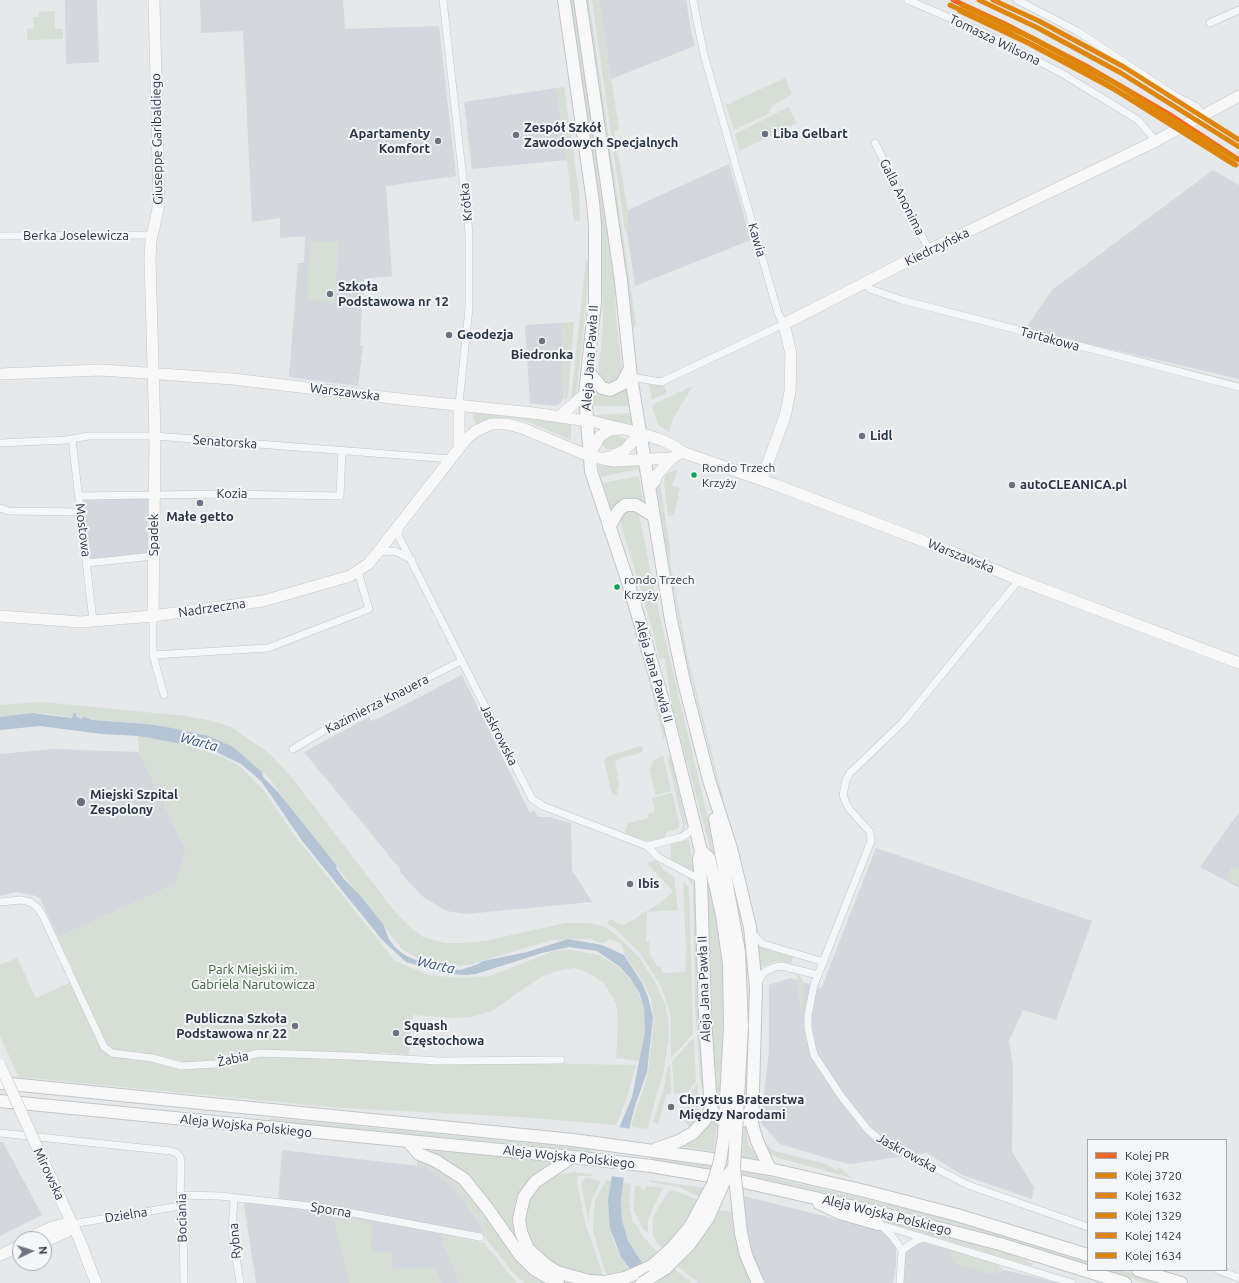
<!DOCTYPE html>
<meta charset="utf-8">
<style>
body{margin:0}
#map{position:relative;width:1239px;height:1283px;overflow:hidden;background:#e6e8ea;font-family:Ubuntu,sans-serif}
canvas{display:block}
.legend{position:absolute;left:1087px;top:1139px;width:140px;height:132px;box-sizing:border-box;background:#f4f6f9;border:1px solid #a4a8b1;margin:0;padding:5px 7px;list-style:none;font-size:12px;color:#2b3445}
.legend li{display:flex;align-items:center;gap:8px;height:20px}
.legend b{width:20px;border:1px solid #a4a8b1}
.north{position:absolute;left:12px;top:1231px;width:40px;height:40px;box-sizing:border-box;background:#f4f6f9;border:1px solid #a4a8b1;border-radius:50%;rotate:86deg;font-size:11px;font-weight:700;line-height:16px;text-align:center;color:#2b3445}
.north::after{content:'';display:block;margin:auto;width:14px;height:18px;background:#6c737f;clip-path:polygon(50% 0,100% 100%,50% 72%,0 100%)}
</style>
<div id="map">
<canvas width="1239" height="1283"></canvas>
<ul class="legend">
<li><b style="height:5px;background:#f26522"></b>Kolej PR</li>
<li><b style="height:5px;background:#df860a"></b>Kolej 3720</li>
<li><b style="height:5px;background:#df860a"></b>Kolej 1632</li>
<li><b style="height:5px;background:#df860a"></b>Kolej 1329</li>
<li><b style="height:5px;background:#df860a"></b>Kolej 1424</li>
<li><b style="height:5px;background:#df860a"></b>Kolej 1634</li>
</ul>
<div class="north">N</div>
</div>
<script>
const context = document.querySelector('canvas').getContext('2d');
context.lineJoin = 'round';
function fillPath(path, color) { context.fillStyle = color; context.fill(path, 'evenodd'); }
const poly = rows => new Path2D(rows.map(r => 'M' + r).join(''));
function trace(path, color, width, dash) { context.strokeStyle = color; context.lineWidth = width; context.lineCap = dash ? 'butt' : 'round'; context.setLineDash(dash || []); context.stroke(path); }
function drawText(font, color, halo, rows, align = 'center') {
  context.font = font + ' Ubuntu,sans-serif'; context.lineWidth = 4; context.setLineDash([]); context.textBaseline = 'middle'; context.strokeStyle = halo; context.fillStyle = color; for (const [text, x, y, turn = 0] of rows) {
    context.save(); context.translate(x, y); context.rotate((+turn || 0) * Math.PI / 180); context.textAlign = isNaN(turn) ? turn : align; if (halo) context.strokeText(text, 0, 0); context.fillText(text, 0, 0); context.restore();
  }
}
const built = poly([
 [65,0,97,0,99,62,66,64],
 [200,0,343,0,345,29,439,26,456,176,386,186,392,276,364,279,360,345,363,346,358,386,289,377,298,263,304,263,305,236,280,238,280,218,252,222,243,31,201,33],
 [599,0,686,0,691,31,695,46,611,79],
 [556,88,567,160,472,169,464,102],
 [729,164,751,240,635,286,627,231,628,210],
 [1213,170,1239,185,1239,379,1025,329,1052,290],
 [561,323,564,397,559,405,555,406,530,403,525,325],
 [150,497,150,553,90,559,83,502,84,500],
 [462,675,530,813,534,810,538,817,549,817,571,823,572,870,592,902,466,914,446,911,422,896,400,872,400,869,304,752,369,717,371,721,379,718],
 [52,749,139,752,186,850,176,884,58,937,40,899,36,896,16,892,0,896,0,754],
 [1239,812,1239,888,1200,867],
 [876,848,1092,921,1056,1020,1023,1010,1009,1041,1013,1067,1012,1152,1034,1187,1032,1199,962,1175,927,1153,850,1164,830,1159,780,1144,761,1123,769,1051,769,985,791,978,821,989],
 [0,1142,3,1142,42,1215,0,1236],
 [282,1150,426,1167,454,1188,483,1228,478,1241,442,1234,442,1240,460,1283,256,1283,243,1198,278,1202],
 [744,1196,883,1231,889,1236,896,1247,896,1265,893,1283,765,1283,758,1271,749,1245,743,1212],
 [918,1243,925,1243,948,1249,955,1263,992,1274,1004,1270,1060,1283,904,1283,905,1255,910,1248]
]);
const green = poly([
 [569,0,575,0,614,269,616,317,622,372,621,379,607,385,598,376,603,327,601,235],
 [584,0,589,0,636,325,633,328,628,314],
 [592,0,599,0,611,79,619,128,614,132,628,210,627,231,625,231],
 [55,11,55,29,63,29,63,39,27,40,27,29,34,28,33,17,39,17,39,12],
 [785,78,792,94,773,105,768,114,734,130,726,105],
 [564,87,579,192,580,221,574,221,567,160,556,88],
 [789,107,797,123,740,151,735,134],
 [310,241,339,242,335,302,307,300],
 [586,259,589,265,587,296,578,379,576,398,571,400],
 [574,322,568,396,566,400,563,398,561,323],
 [592,384,626,384,630,406,591,406],
 [649,384,663,385,667,393,652,400],
 [693,386,673,418,669,432,658,425,652,407,656,403],
 [472,412,571,423,571,440,531,423,513,418,494,418,476,425],
 [631,413,632,424,630,424,591,418,591,415],
 [610,435,616,435,629,440,618,449,606,449,602,445,602,440],
 [638,464,638,469,601,477,598,465,623,466],
 [674,470,678,470,672,485,680,488,674,515,668,516,664,481,666,475],
 [639,476,643,503,612,511,603,483],
 [659,478,670,548,671,566,687,654,726,810,751,901,756,930,760,937,756,934,685,654,661,516,657,487],
 [633,510,639,515,642,528,655,596,722,877,734,943,736,1030,718,878,671,701,665,658,659,659,653,631,621,524,621,517,626,511],
 [634,632,638,637,652,683,665,735,664,741,646,669],
 [42,702,186,716,213,721,231,727,270,754,293,779,395,912,411,928,423,937,445,943,463,943,485,941,565,923,588,923,603,926,614,933,639,957,655,982,665,1005,668,1018,669,1035,664,1069,647,1129,632,1127,632,1123,648,1074,654,1021,651,999,645,985,625,955,621,943,610,939,603,943,589,939,552,940,468,965,455,966,439,965,420,960,402,949,291,809,270,779,233,747,209,736,194,732,147,724,81,719,76,716,76,713,72,718,44,713,0,717,0,705],
 [138,736,183,744,223,757,240,766,265,792,292,832,395,961,429,975,462,978,490,976,554,951,571,950,599,955,620,968,635,985,644,1008,645,1032,640,1061,616,1058,618,1023,616,1003,603,982,588,973,575,968,556,971,539,978,492,1011,470,1017,451,1018,413,1015,409,1055,379,1052,378,1061,439,1065,523,1063,636,1065,627,1097,616,1125,520,1117,341,1108,19,1077,0,1036,0,965,17,958,36,998,69,983,77,979,58,937,176,884,186,850,139,752],
 [640,746,643,749,641,753,621,758,615,761,619,784,617,795,612,794,604,760,606,757],
 [663,755,671,791,655,795,650,769,654,760],
 [667,756,671,758,686,823,684,832,680,835,670,837,681,832,683,825],
 [672,793,678,819,679,827,677,829,667,832,663,840,656,841,646,841,625,834,628,823,649,818,648,814,655,812,652,798],
 [689,840,694,872,692,872,671,861,671,843],
 [704,857,723,952,725,1025,723,1026,720,1092,716,1092,711,1027],
 [655,860,661,865,663,870,674,877,678,910,647,912,646,942,649,942,650,954,658,967,661,967,662,973,685,972,686,948,683,881,689,888,693,1034,671,1058,671,1016,661,986,640,953,615,928,608,924,609,919,623,925,626,924,660,903,672,893,672,890,647,863],
 [1231,866,1239,869,1239,885,1226,880],
 [687,877,691,879,695,885,698,1007,703,1092,700,1079,695,1003,693,886],
 [758,946,793,957,791,964,776,961,760,968],
 [796,974,801,977,805,985,802,1018],
 [692,1039,694,1039,696,1082,687,1092,674,1094,672,1062],
 [670,1064,671,1094,666,1095,658,1124,653,1122,664,1088,667,1068],
 [697,1084,700,1107,687,1106,689,1094],
 [687,1107,700,1109,695,1121,689,1126,682,1118],
 [710,1117,717,1122,714,1152,677,1146],
 [272,1118,591,1149,591,1153,517,1144,268,1121],
 [744,1123,746,1123,748,1144,758,1157,756,1159,742,1158],
 [757,1126,761,1139,774,1151,826,1164,836,1170,840,1168,852,1178,778,1158,766,1151,758,1140],
 [419,1150,493,1155,559,1162,550,1164,530,1178,518,1195,514,1204,513,1226,520,1246,477,1188],
 [652,1156,748,1172,879,1202,953,1220,1088,1260,1088,1265,982,1232,897,1209,746,1175,651,1160],
 [418,1158,457,1179,533,1275,545,1283,525,1283,513,1273,481,1232,483,1227,454,1188,426,1167,417,1166],
 [574,1172,592,1174,592,1176,578,1176,577,1183,585,1222,603,1276,591,1276,560,1267,545,1258,529,1240,524,1221,528,1201,535,1189,554,1176],
 [587,1178,601,1181,592,1199,588,1220,582,1187,582,1181],
 [606,1180,611,1181,608,1200,613,1240,621,1257,629,1270,606,1275,593,1230,595,1201],
 [649,1180,704,1188,700,1197,679,1187,649,1182],
 [623,1183,631,1184,629,1201,632,1219,642,1235,658,1253,642,1264,628,1241,622,1220,621,1200],
 [635,1186,641,1186,641,1189,645,1190,646,1186,663,1188,652,1210,648,1221,648,1232,643,1229,634,1211],
 [673,1190,698,1200,682,1227,662,1249,653,1236,653,1218,659,1206,669,1191],
 [718,1210,732,1212,739,1250,752,1283,699,1283,677,1266,704,1234],
 [335,1214,372,1223,371,1252,392,1252,392,1269,435,1268,442,1283,349,1283,333,1216],
 [885,1220,1009,1253,1033,1264,1032,1266,885,1222],
 [442,1234,484,1243,517,1283,460,1283,442,1240],
 [948,1249,997,1264,1004,1270,992,1275,955,1263],
 [674,1269,692,1283,657,1283],
 [1105,1270,1120,1270,1163,1283,1147,1283]
]);
const water = poly([
 [32,713,72,718,74,713,76,713,76,716,81,719,84,717,92,720,147,724,172,728,209,736,233,747,262,772,263,777,278,792,337,866,336,868,344,879,358,893,383,924,389,939,394,946,403,954,413,959,433,965,460,970,476,965,483,961,527,952,568,939,602,945,624,955,642,983,648,997,653,1018,647,1072,635,1106,630,1125,621,1200,622,1220,628,1241,655,1283,640,1283,621,1257,610,1228,608,1200,620,1126,632,1097,645,1032,644,1008,639,992,630,978,620,967,597,951,569,947,542,953,476,974,466,975,447,974,406,962,383,941,303,842,261,781,241,764,210,749,138,736,102,734,40,726,0,730,0,717]
]);
const pier = poly([
 [618,1127,632,1129,626,1178,610,1176]
]);
const street = poly([
 [443,0,469,233,469,308,459,404],
 [908,0,982,32,1063,74,1138,120,1156,141],
 [1017,0,1077,31,1174,95,1197,107,1202,116],
 [1210,23,1239,10],
 [875,143,929,250],
 [0,236,153,235],
 [865,283,870,289,902,300,1239,387],
 [631,377,661,382,784,324,778,313,704,55,693,0],
 [72,439,93,621],
 [0,443,66,440,88,436,155,436,451,459],
 [79,496,225,494,340,496,342,451],
 [0,508,9,511,81,512],
 [399,526,399,537,532,799,543,806,647,846,658,857,701,880],
 [378,552,395,551,412,560],
 [87,563,154,556],
 [1019,580,903,722,850,773,846,780,843,795,846,803,850,810,870,832,871,841,814,985,808,1015,808,1028,814,1055,841,1096,868,1130,879,1139,968,1185,1088,1227],
 [153,616,153,655,164,695],
 [153,655,268,648,369,609,358,572],
 [293,749,325,730,461,661],
 [647,846,682,837,688,833,695,825],
 [0,902,21,900,30,902,37,907,43,916,104,1047,112,1053,152,1058,182,1066,215,1064,259,1053,351,1056,439,1061,561,1060],
 [752,933,763,944,824,962],
 [757,984,764,972,775,967,782,966,818,975],
 [0,1133,171,1151,177,1153,180,1157,181,1163,180,1206,183,1222,184,1283],
 [181,1195,220,1196,326,1208,480,1237],
 [234,1198,232,1231,240,1283],
 [72,1224,180,1206],
 [878,1224,1072,1283],
 [882,1226,892,1236,902,1250,900,1283],
 [902,1250,917,1240,925,1238],
 [1218,1270,1239,1278]
]);
const secondary = poly([
 [0,374,101,370,233,379,408,400,533,413,595,422,640,433,664,441,674,446,682,452,776,485,952,552,1019,580,1239,663],
 [560,416,585,394],
 [459,448,459,404],
 [589,456,600,436,610,430,619,429],
 [604,458,613,456,625,450,640,433],
 [762,479,785,416,790,392,791,354,784,324,929,250,1156,141,1239,96],
 [649,488,655,481,656,476,672,458],
 [0,616,81,622,153,616,263,601,350,576,368,564,378,552,467,438,476,431,491,424,507,424,522,428,589,456,614,461,672,458,682,452],
 [153,616,155,436,150,258,151,241,159,204,154,0],
 [51,1178,80,1241,96,1283],
 [33,1239,37,1234,53,1227,64,1224,72,1224],
 [44,1242,66,1232,72,1224],
 [0,1255,20,1246]
]);
const primary = poly([
 [564,0,593,202,595,226,595,302,585,394,591,471,628,582,668,718,701,851,699,860,701,880,705,1018,711,1109],
 [580,0,621,281,631,377,671,620,684,682,709,780,731,848,750,927,756,988,752,1124,757,1141,770,1169],
 [588,371,602,388,610,390,622,384,630,368],
 [609,527,619,510,625,505,636,505,652,515],
 [715,819,739,952,742,1027],
 [701,851,709,858,722,915,729,964,730,1027],
 [0,1083,573,1140,719,1160,770,1169,865,1191,957,1215,1088,1255],
 [0,1101,572,1157,651,1166,740,1181,881,1213,1000,1244,1125,1283],
 [711,1109,722,1121,735,1124,746,1119,751,1108],
 [408,1141,419,1154,436,1161,464,1179,488,1209,520,1255,534,1269,558,1283],
 [656,1149,679,1141,693,1133,704,1121,711,1109],
 [572,1157,535,1182,524,1197,519,1219,521,1232,528,1249,546,1265,557,1272,589,1281,605,1282,625,1278,652,1266],
 [819,1203,840,1213,878,1224],
 [1138,1270,1181,1283]
]);
const secondaryBridge = poly([
 [0,1065,51,1178]
]);
const primaryBridge = poly([
 [742,1027,734,1168,741,1233,746,1255,758,1283],
 [652,1266,672,1248,690,1227,713,1184,720,1161,724,1136,730,1027],
 [642,1283,666,1268,689,1245,708,1218,726,1177,734,1168]
]);
const rail1 = poly([
 [953,0,1005,24,1086,66,1172,116,1239,160]
]);
const rail2 = poly([
 [950,5,1002,29,1083,71,1169,121,1236,165]
]);
const rail3 = poly([
 [962,5,1030,37,1115,83,1236,159]
]);
const rail4 = poly([
 [979,0,1036,27,1121,73,1239,147]
]);
const rail5 = poly([
 [960,11,1028,43,1112,88,1233,164]
]);
const rail6 = poly([
 [993,0,1039,21,1124,67,1239,140]
]);
const markers = [
 [765,134,4,"#6c737f"],
 [516,135,4,"#6c737f"],
 [438,141,4,"#6c737f"],
 [330,294,4,"#6c737f"],
 [449,335,4,"#6c737f"],
 [542,341,4,"#6c737f"],
 [862,436,4,"#6c737f"],
 [694,475,3.5,"#00a651"],
 [1012,485,4,"#6c737f"],
 [200,503,4,"#6c737f"],
 [617,587,3.5,"#00a651"],
 [81,802,5,"#6c737f"],
 [630,884,4,"#6c737f"],
 [295,1026,4,"#6c737f"],
 [396,1033,4,"#6c737f"],
 [671,1107,4,"#6c737f"]
];
const busNames = [
 ["Rondo Trzech",702,468],
 ["Krzyży",702,483],
 ["rondo Trzech",624,580],
 ["Krzyży",624,595]
];
const streetNames = [
 ["Tomasza Wilsona",995,40,26],
 ["Giuseppe Garibaldiego",157,139,-91],
 ["Galla Anonima",902,197,63],
 ["Krótka",466,202,-96],
 ["Berka Joselewicza",76,236],
 ["Kawia",757,240,74],
 ["Kiedrzyńska",937,247,-26],
 ["Tartakowa",1050,339,15],
 ["Aleja Jana Pawła II",590,358,-86],
 ["Warszawska",345,392,7],
 ["Senatorska",225,442,4],
 ["Kozia",232,494],
 ["Mostowa",83,530,83],
 ["Spadek",154,535,-90],
 ["Warszawska",961,556,22],
 ["Nadrzeczna",212,608,-8],
 ["Aleja Jana Pawła II",654,671,74],
 ["Kazimierza Knauera",377,704,-27],
 ["Jaskrowska",499,735,63],
 ["Aleja Jana Pawła II",704,989,-92],
 ["Żabia",233,1059,-12],
 ["Aleja Wojska Polskiego",246,1126,6],
 ["Jaskrowska",907,1153,29],
 ["Aleja Wojska Polskiego",569,1157,6],
 ["Mirowska",49,1174,65],
 ["Sporna",331,1210,9],
 ["Dzielna",126,1215,-9],
 ["Aleja Wojska Polskiego",887,1215,14],
 ["Bociania",182,1218,-91],
 ["Rybna",235,1241,-95]
];
const poiNames = [
 ["Zespół Szkół",524,128],
 ["Zawodowych Specjalnych",524,143],
 ["Apartamenty",430,134,"right"],
 ["Komfort",430,149,"right"],
 ["Liba Gelbart",773,134],
 ["Szkoła",338,287],
 ["Podstawowa nr 12",338,302],
 ["Geodezja",457,335],
 ["Biedronka",542,355,"center"],
 ["Lidl",870,436],
 ["autoCLEANICA.pl",1020,485],
 ["Małe getto",200,517,"center"],
 ["Miejski Szpital",90,795],
 ["Zespolony",90,810],
 ["Ibis",638,884],
 ["Publiczna Szkoła",287,1019,"right"],
 ["Podstawowa nr 22",287,1034,"right"],
 ["Squash",404,1026],
 ["Częstochowa",404,1041],
 ["Chrystus Braterstwa",679,1100],
 ["Między Narodami",679,1115]
];
const parkNames = [
 ["Park Miejski im.",253,970],
 ["Gabriela Narutowicza",253,985]
];
const waterNames = [
 ["Warta",199,742,15],
 ["Warta",436,965,13]
];
fillPath(built, '#d4d7dd');
fillPath(green, '#d6ded6');
fillPath(water, '#b4c4d5');
fillPath(pier, '#e6e8ea');
trace(street, '#c4c6c8', 8);
trace(secondary, '#c4c6c8', 12);
trace(primary, '#c2c5c8', 14);
trace(street, '#f5f6f7', 7);
trace(secondary, '#f8f8f8', 11);
trace(primary, '#f8f8f8', 12);
trace(secondaryBridge, '#c4c6c8', 12, []);
trace(primaryBridge, '#c2c5c8', 14, []);
trace(secondaryBridge, '#f8f8f8', 11);
trace(primaryBridge, '#f8f8f8', 12);
trace(rail1, '#f26522', 5);
trace(rail2, '#df860a', 5);
trace(rail3, '#df860a', 5);
trace(rail4, '#df860a', 5);
trace(rail5, '#df860a', 5);
trace(rail6, '#df860a', 5);
for (const [x, y, r, color] of markers) { const dot = new Path2D(); dot.arc(x, y, r, 0, 2 * Math.PI); context.fillStyle = color; context.fill(dot); trace(dot, '#f4f6f9', 1.5); }
drawText('12px', '#2b3445', '#f4f6f9', busNames, 'left');
drawText('13px', '#2b3445', '#f4f6f9', streetNames);
drawText('bold 13px', '#2b3445', '#f4f6f9', poiNames, 'left');
drawText('13px', '#3f6138', '#f4f6f9', parkNames);
drawText('italic 14px', '#34527a', '#f4f6f9', waterNames);
</script>
